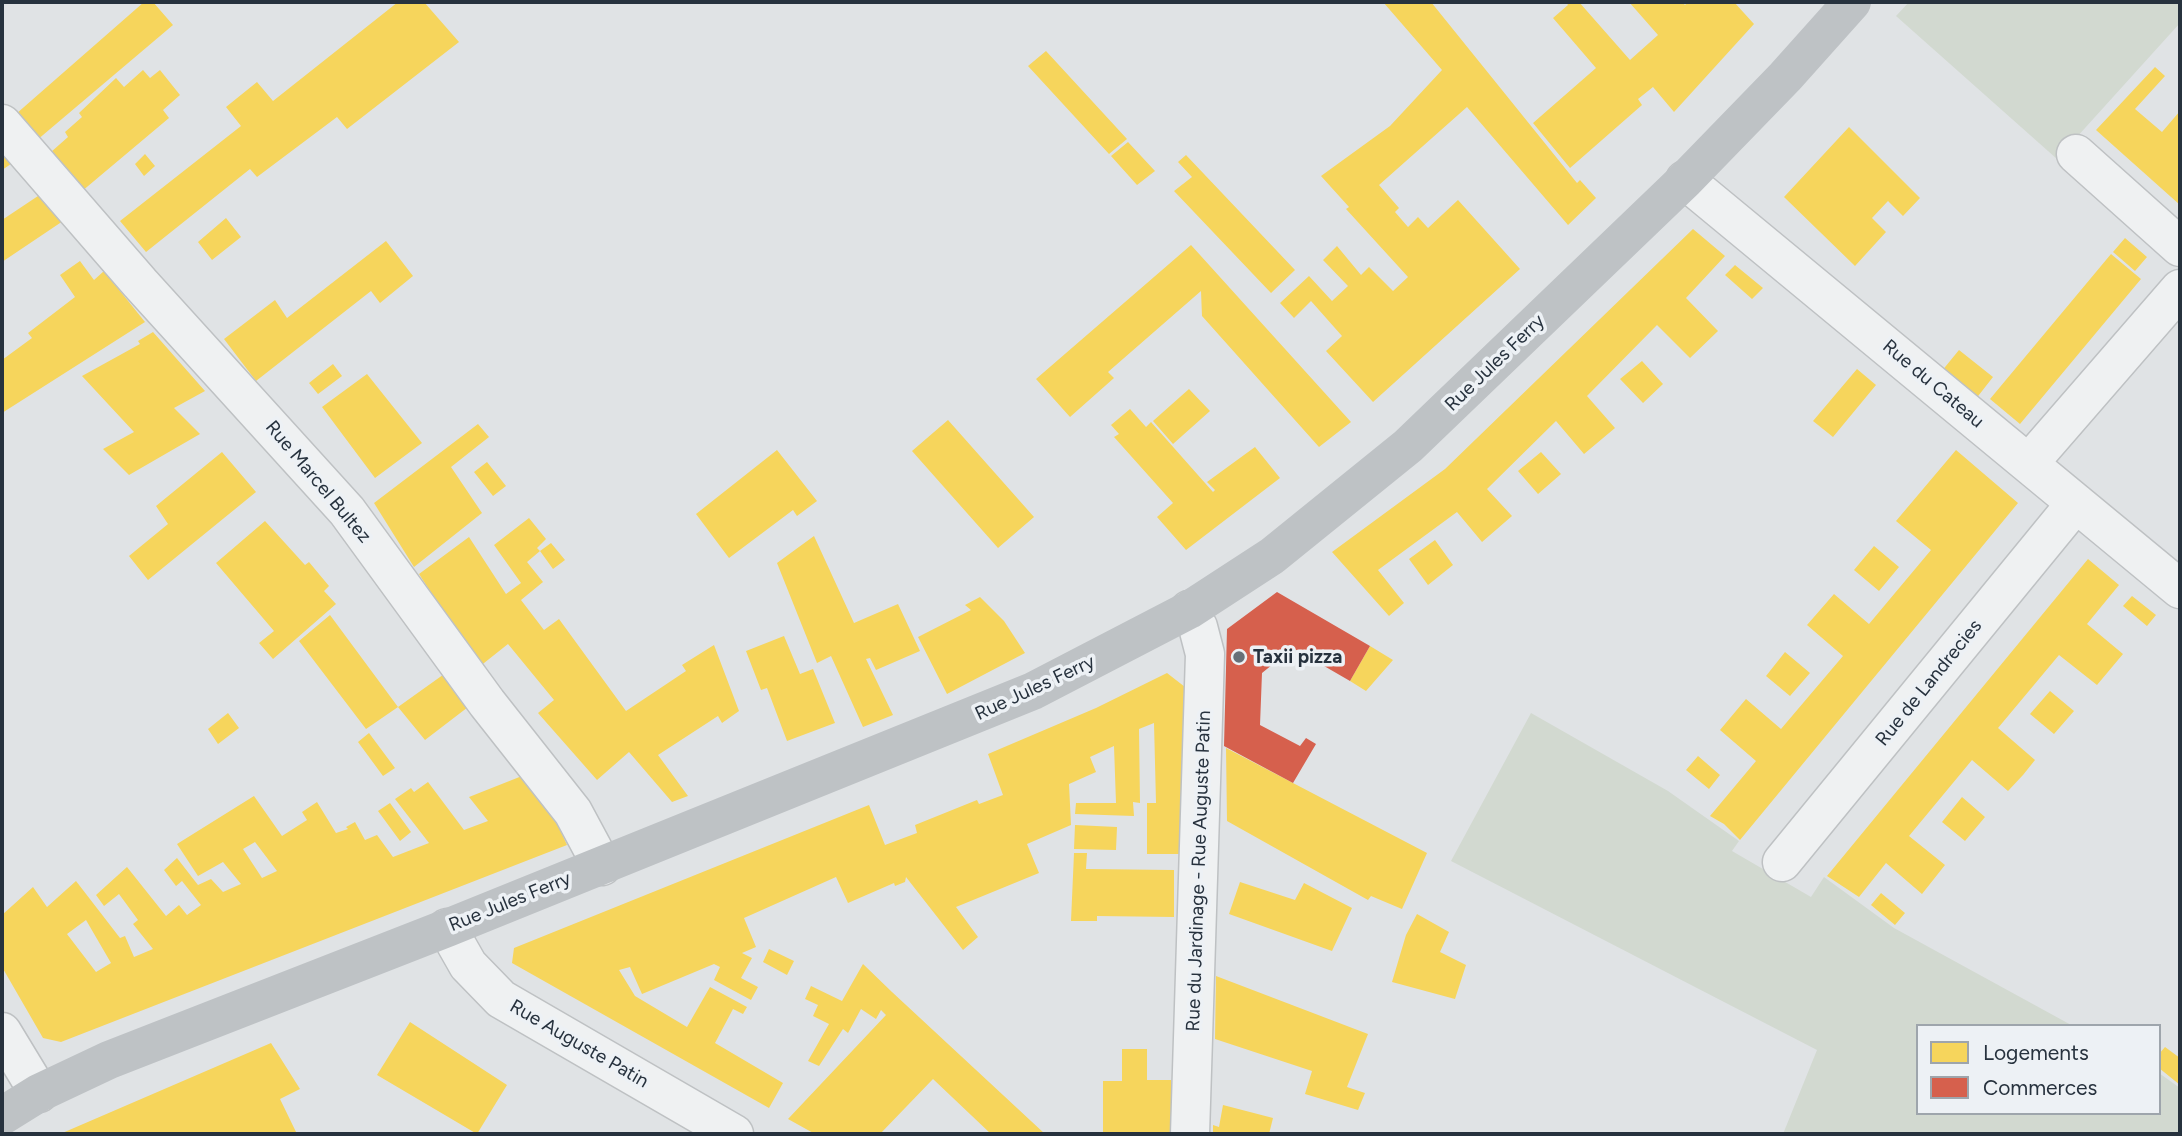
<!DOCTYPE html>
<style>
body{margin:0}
#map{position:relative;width:2182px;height:1136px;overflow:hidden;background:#e0e3e5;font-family:Figtree,sans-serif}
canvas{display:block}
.frame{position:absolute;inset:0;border:4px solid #27323e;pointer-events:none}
.legend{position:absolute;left:1916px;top:1024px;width:245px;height:91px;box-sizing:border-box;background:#edf1f5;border:2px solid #9ea5ac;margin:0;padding:9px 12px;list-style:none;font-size:21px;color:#27323e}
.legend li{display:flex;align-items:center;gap:14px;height:35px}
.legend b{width:35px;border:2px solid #9ea5ac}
</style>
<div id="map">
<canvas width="2182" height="1136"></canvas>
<div class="frame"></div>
<ul class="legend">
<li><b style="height:19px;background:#f6d55c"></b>Logements</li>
<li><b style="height:19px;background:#d6604d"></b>Commerces</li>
</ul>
</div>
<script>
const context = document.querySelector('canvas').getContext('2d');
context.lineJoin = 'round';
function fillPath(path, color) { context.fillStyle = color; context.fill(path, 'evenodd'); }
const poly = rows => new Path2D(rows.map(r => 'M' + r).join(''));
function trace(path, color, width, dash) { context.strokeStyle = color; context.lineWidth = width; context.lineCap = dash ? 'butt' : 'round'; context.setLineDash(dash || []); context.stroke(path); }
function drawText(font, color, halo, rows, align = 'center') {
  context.font = font + ' Figtree,sans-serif'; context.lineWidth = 7; context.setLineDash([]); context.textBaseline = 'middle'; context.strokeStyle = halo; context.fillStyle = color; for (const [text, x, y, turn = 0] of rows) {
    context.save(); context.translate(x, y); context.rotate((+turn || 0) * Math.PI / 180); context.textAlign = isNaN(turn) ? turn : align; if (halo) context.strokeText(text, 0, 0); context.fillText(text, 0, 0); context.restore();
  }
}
const green = poly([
 [1909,2,2180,2,2180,23,2057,159,1896,16],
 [1531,713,1668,791,1739,841,1732,851,1811,897,1824,877,1894,928,2073,1026,1918,1026,1918,1113,2159,1113,2159,1073,2180,1088,2180,1134,1783,1134,1817,1050,1451,861]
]);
const homes = poly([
 [144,2,153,2,173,25,30,146,8,121],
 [398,2,424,2,459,42,347,129,337,117,257,177,250,169,146,252,120,221,241,126,226,107,257,82,273,101],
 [1383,2,1431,2,1577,183,1580,180,1596,198,1568,225,1467,107,1379,185,1399,208,1395,212,1408,227,1418,217,1428,228,1458,200,1520,269,1373,402,1326,351,1342,336,1311,301,1294,318,1280,303,1309,276,1332,301,1348,286,1323,260,1337,246,1361,275,1369,267,1393,291,1408,277,1346,209,1349,207,1321,176,1390,126,1442,70],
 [1566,2,1579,2,1630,60,1658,35,1629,2,1682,2,1685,5,1688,2,1734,2,1754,24,1674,112,1653,87,1638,99,1642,105,1570,168,1533,123,1596,68,1553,18,1568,5],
 [1046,51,1127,139,1109,154,1028,66],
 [2155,67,2165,76,2135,109,2162,132,2180,111,2180,205,2096,130],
 [143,70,150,78,160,70,180,95,163,110,169,118,75,197,42,160,68,137,65,132,82,117,79,113,116,78,124,87],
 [1849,127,1920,198,1903,216,1888,201,1872,218,1886,232,1855,266,1784,197],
 [1128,142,1155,171,1137,185,1111,156],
 [2,147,14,162,2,170],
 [145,154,155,166,144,176,135,164],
 [1186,155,1295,270,1271,293,1174,191,1192,177,1178,162],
 [41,194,63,221,2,262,2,220],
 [226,218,241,237,212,260,198,242],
 [1693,229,1725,256,1686,298,1718,331,1690,358,1657,325,1587,396,1615,428,1584,454,1556,421,1487,489,1512,516,1482,542,1457,512,1378,570,1404,603,1389,616,1332,552,1445,469],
 [2125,238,2147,257,2135,271,2113,252],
 [386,241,413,276,380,303,371,291,256,381,224,339,275,300,287,318],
 [1191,245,1351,422,1319,447,1202,316,1201,291,1108,372,1114,378,1070,417,1036,379],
 [2111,254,2141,279,2020,424,1990,399],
 [80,261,94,280,104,271,145,322,2,413,2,360,32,338,28,333,75,297,60,275],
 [1735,265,1763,288,1752,299,1725,275],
 [153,332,205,391,174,408,200,434,129,475,103,449,134,432,82,376,140,344,138,341],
 [1959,350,1993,377,1975,400,1941,372],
 [1642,361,1663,384,1643,403,1620,379],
 [333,364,342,376,318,394,309,383],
 [1857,369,1876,385,1833,437,1813,421],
 [367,374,422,443,375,478,322,407],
 [1189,389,1210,411,1173,444,1153,421],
 [1130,409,1146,427,1151,422,1213,492,1215,490,1207,482,1255,447,1280,478,1186,550,1157,517,1173,503,1114,437,1119,434,1111,425],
 [948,420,1034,517,998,548,912,451],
 [478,424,489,437,451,467,482,513,414,567,374,503],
 [777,450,817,501,797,516,793,510,729,558,696,514],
 [1956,450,2018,503,1740,840,1724,824,1710,816,1756,761,1720,730,1746,699,1781,729,1843,656,1807,625,1834,594,1869,624,1931,550,1896,521],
 [222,452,256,492,148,580,129,556,168,524,156,506],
 [1541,452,1561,474,1538,494,1518,471],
 [487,462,506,486,493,496,474,472],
 [529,518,546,539,537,548,540,551,527,562,543,582,521,600,544,630,559,619,626,711,686,671,682,665,714,645,739,711,722,723,718,716,658,755,688,796,672,802,629,752,597,780,538,713,554,700,508,644,479,667,419,574,469,537,506,594,521,583,494,545],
 [265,521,305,565,309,562,329,586,324,591,336,604,273,659,259,643,274,631,216,563],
 [814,536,854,623,898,604,920,651,876,670,870,658,866,659,893,715,863,727,831,656,817,663,777,563],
 [1435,540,1453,565,1428,585,1409,559],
 [551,543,565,560,553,569,540,551],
 [1874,546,1899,567,1879,591,1854,570],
 [2088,559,2119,585,2087,624,2123,654,2097,685,2059,655,1998,728,2035,760,2023,775,2008,791,1972,760,1909,836,1945,865,1922,894,1886,863,1859,897,1827,876],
 [2132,596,2156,615,2147,626,2123,606],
 [980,597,1004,621,1025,653,947,694,918,637,971,610,965,605],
 [330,615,398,707,366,729,299,641],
 [784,636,800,674,813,669,835,723,787,741,767,688,761,690,746,651],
 [1370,646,1393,660,1366,691,1350,681],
 [1785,652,1810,673,1790,696,1766,676],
 [447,672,472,704,425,740,398,707],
 [1167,673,1185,687,1186,854,1147,854,1147,803,1156,803,1154,723,1139,729,1140,803,1133,802,1134,816,1075,814,1076,803,1116,803,1114,746,1090,757,1096,772,1069,784,1071,825,1027,844,1039,873,956,907,978,937,963,950,906,877,905,882,895,886,894,883,848,903,836,877,744,918,756,947,742,953,752,958,741,978,758,987,751,1000,714,980,720,967,714,964,642,994,630,967,619,970,635,996,687,1027,710,987,747,1007,743,1014,733,1009,715,1043,783,1083,769,1108,512,963,514,948,869,805,885,845,917,833,915,825,977,800,979,804,1003,795,988,754,1096,708],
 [2050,691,2074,711,2054,734,2030,714],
 [228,713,239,728,218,744,208,729],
 [369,733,395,768,383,776,358,742],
 [1226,748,1427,853,1402,909,1371,896,1368,900,1227,821],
 [1698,756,1720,775,1709,789,1686,770],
 [527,774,546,798,567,845,61,1042,43,1038,2,967,2,915,33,887,47,907,76,881,120,938,125,936,134,957,153,949,133,924,138,920,119,894,104,906,96,895,127,867,166,916,179,905,187,915,201,905,182,881,176,886,164,870,177,858,198,885,211,879,223,892,241,884,223,862,198,876,177,844,254,796,282,836,307,820,302,812,317,802,336,833,348,829,346,827,355,822,365,840,377,835,393,857,429,843,395,799,411,788,414,792,428,782,464,830,488,821,469,797],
 [255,842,277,871,262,878,243,849],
 [86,920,111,963,96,972,67,934],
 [1962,797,1985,817,1965,841,1942,822],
 [390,803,411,832,400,841,378,811],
 [1075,825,1117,827,1116,850,1074,849],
 [1074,853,1087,853,1086,869,1174,870,1174,917,1097,916,1097,921,1071,921],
 [1240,882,1295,900,1304,883,1352,908,1332,951,1229,914],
 [1881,893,1905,913,1895,925,1871,905],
 [1417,914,1449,932,1440,952,1466,965,1455,999,1392,982,1406,935],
 [769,949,794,961,787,975,763,962],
 [863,964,892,992,1045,1134,991,1134,933,1079,880,1134,815,1134,788,1119,886,1015,881,1010,876,1019,861,1009,848,1033,843,1029,819,1066,808,1061,829,1024,813,1016,818,1005,805,999,811,986,842,1001],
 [1216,976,1368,1034,1347,1087,1365,1093,1358,1110,1305,1094,1312,1071,1215,1039],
 [410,1022,507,1085,477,1134,377,1075],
 [271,1043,300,1089,280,1099,297,1134,60,1134],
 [2165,1047,2180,1058,2180,1085,2159,1068,2159,1054],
 [1122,1049,1147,1049,1147,1080,1171,1080,1171,1134,1103,1134,1103,1081,1122,1081],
 [1223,1105,1273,1118,1269,1134,1213,1134,1213,1125,1219,1127]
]);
const shops = poly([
 [1277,592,1370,646,1350,681,1293,648,1262,673,1260,725,1300,746,1306,738,1316,744,1293,783,1224,746,1227,629]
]);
const street = poly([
 [2,124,140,283,347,511,487,703,573,812,602,866],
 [2076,154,2180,247],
 [1685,180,2180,589],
 [2029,463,2180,289],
 [1189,610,1198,627,1205,654,1190,1134],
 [1782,862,2076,503],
 [447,928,468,965,501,999,734,1134],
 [2,1032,39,1093]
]);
const secondary = poly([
 [2,1116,39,1093,109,1060,447,928,1033,691,1189,610,1272,556,1408,446,1685,180,1785,77,1852,2]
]);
const markers = [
 [1239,657,7,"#687078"]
];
const streetNames = [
 ["Rue Jules Ferry",1495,363,-44],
 ["Rue du Cateau",1933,384,40],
 ["Rue Marcel Bultez",318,482,50],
 ["Rue de Landrecies",1929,683,-51],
 ["Rue Jules Ferry",1035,688,-25],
 ["Rue du Jardinage - Rue Auguste Patin",1199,871,-88],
 ["Rue Jules Ferry",510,902,-22],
 ["Rue Auguste Patin",579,1044,30]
];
const poiNames = [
 ["Taxii pizza",1253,657]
];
fillPath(green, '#d2d9d0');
fillPath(homes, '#f6d55c');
fillPath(shops, '#d6604d');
trace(street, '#bec1c3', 41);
trace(street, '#eff1f2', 38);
trace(secondary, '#bec2c5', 38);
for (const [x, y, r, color] of markers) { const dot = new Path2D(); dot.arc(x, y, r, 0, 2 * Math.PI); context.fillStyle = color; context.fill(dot); trace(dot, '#edf1f5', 2.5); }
drawText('19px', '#27323e', '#edf1f5', streetNames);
drawText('bold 19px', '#27323e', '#edf1f5', poiNames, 'left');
</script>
